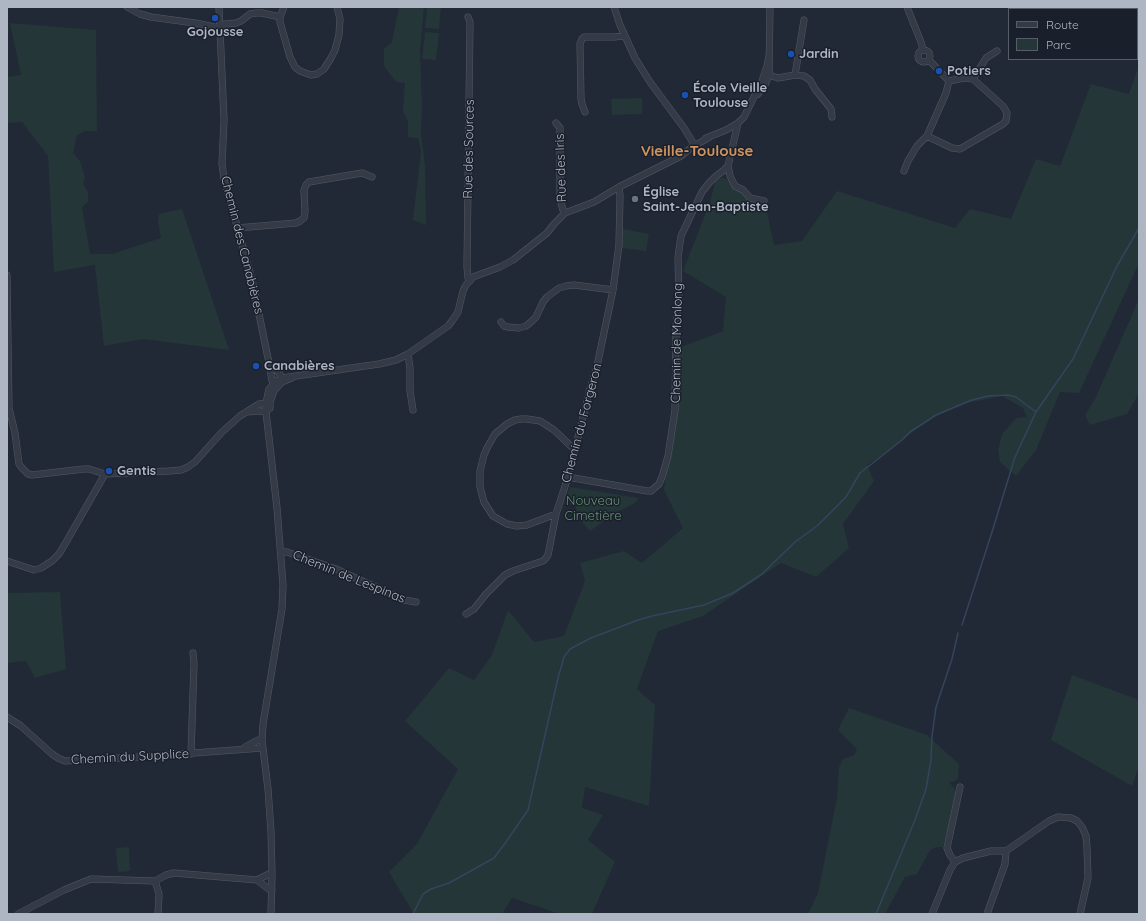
<!DOCTYPE html>
<meta charset="utf-8">
<style>
body{margin:0}
#map{position:relative;width:1146px;height:921px;overflow:hidden;background:#212936;font-family:Quicksand,sans-serif}
canvas{display:block}
.frame{position:absolute;inset:0;border:8px solid #afb6c3;pointer-events:none}
.legend{position:absolute;left:1008px;top:8px;width:130px;height:52px;box-sizing:border-box;background:#1a202b;border:1px solid #565c68;margin:0;padding:5px 7px;list-style:none;font-size:12px;color:#afb6c3}
.legend li{display:flex;align-items:center;gap:8px;height:20px}
.legend b{width:20px;border:1px solid #565c68}
</style>
<div id="map">
<canvas width="1146" height="921"></canvas>
<div class="frame"></div>
<ul class="legend">
<li><b style="height:5px;background:#343b47"></b>Route</li>
<li><b style="height:11px;background:#243638"></b>Parc</li>
</ul>
</div>
<script>
const context = document.querySelector('canvas').getContext('2d');
context.lineJoin = 'round';
function fillPath(path, color) { context.fillStyle = color; context.fill(path, 'evenodd'); }
const poly = rows => new Path2D(rows.map(r => 'M' + r).join(''));
function trace(path, color, width, dash) { context.strokeStyle = color; context.lineWidth = width; context.lineCap = dash ? 'butt' : 'round'; context.setLineDash(dash || []); context.stroke(path); }
function drawText(font, color, halo, rows, align = 'center') {
  context.font = font + ' Quicksand,sans-serif'; context.lineWidth = 3; context.setLineDash([]); context.textBaseline = 'middle'; context.strokeStyle = halo; context.fillStyle = color; for (const [text, x, y, turn = 0] of rows) {
    context.save(); context.translate(x, y); context.rotate((+turn || 0) * Math.PI / 180); context.textAlign = isNaN(turn) ? turn : align; if (halo) context.strokeText(text, 0, 0); context.fillText(text, 0, 0); context.restore();
  }
}
const green = poly([
 [399,7,424,7,420,51,422,106,421,132,425,165,426,225,413,220,421,151,418,138,408,137,408,122,403,111,405,83,396,82,384,66,384,49,392,42],
 [427,7,441,7,439,29,425,28],
 [10,23,96,30,97,131,85,131,77,135,73,153,80,161,85,177,83,184,88,192,88,202,82,207,90,254,112,254,161,238,158,222,159,214,182,209,229,350,143,339,104,346,95,265,54,272,48,156,22,122,7,123,7,77,21,75],
 [425,32,439,33,436,60,422,59],
 [1139,65,1139,266,1138,265,1079,393,1060,392,1036,450,1016,476,1000,462,998,450,1002,434,1016,418,1027,417,1023,408,1002,396,962,404,930,419,886,452,867,465,874,481,843,524,849,548,816,577,781,563,703,616,658,631,637,689,655,705,649,806,585,787,582,808,603,815,588,840,615,862,592,914,560,914,512,898,502,914,414,914,389,872,417,844,458,769,405,721,449,668,474,680,492,655,508,610,534,642,564,636,585,581,580,563,624,551,642,563,683,528,664,490,673,408,673,350,723,331,726,297,683,271,710,202,716,179,724,178,741,186,767,212,774,245,802,241,837,191,955,228,970,209,1011,219,1036,159,1060,166,1091,84,1129,94],
 [642,98,642,114,612,115,611,99],
 [623,229,649,234,646,251,622,248],
 [1139,299,1139,393,1127,414,1090,425,1085,415,1095,399],
 [570,487,601,492,638,498,637,501,633,504,613,514,590,531,578,517,575,505,564,504],
 [60,592,66,669,35,678,26,661,7,663,7,593],
 [1072,675,1139,700,1139,766,1132,786,1051,740],
 [849,708,927,735,959,764,958,779,953,782,949,782,954,788,957,798,943,847,936,847,930,850,917,874,905,877,885,914,808,914,818,893,837,798,839,767,843,759,854,755,857,749,838,730],
 [129,847,130,871,118,872,116,848]
]);
const stream = poly([
 [962,625,992,532,1015,457,1036,412],
 [413,914,423,894,431,889,449,883,494,858,506,842,528,810,558,678,564,657,570,649,591,638,638,620,652,616,704,605,733,593,762,574,795,542,817,526,846,497,860,473,902,440,910,432,936,415,972,400,988,396,1008,395,1016,397,1036,412,1073,359,1117,266,1139,228],
 [876,914,915,820,926,789,931,760,932,736,936,707,952,659,958,633]
]);
const minor = poly([
 [127,7,140,14,151,17,195,23,219,28],
 [219,7,224,120,222,164,224,179,252,280,269,363],
 [284,7,280,17,280,22,290,57,295,67,300,71,311,75,317,74,324,69,331,58,335,50,339,35,340,19,337,7],
 [614,7,620,25,635,58,650,82,684,128,695,146],
 [907,7,921,42,923,50],
 [468,17,470,22,467,267,468,278,470,281],
 [219,28,225,24,236,23,241,21,250,14,256,13,262,13,280,17],
 '918 56a6 6 0 1 1 12 0a6 6 0 1 1-12 0Z',
 [929,60,949,81,964,78,973,79,1003,106,1007,113,1006,121,1003,124,960,149,952,148,927,136,946,93,949,81],
 [766,74,778,78,795,75,804,76,810,80,815,89,831,109,832,117],
 [795,75,804,20],
 [973,79,986,58,997,51],
 [758,94,765,85,769,75,770,7],
 [585,112,582,104,581,99,580,44,582,39,584,37,614,37,624,36],
 [556,123,560,128,560,199,563,210,565,213],
 [706,138,726,130,738,123,744,117,762,81,767,66,769,56],
 [728,166,730,176,735,186,743,190,750,198,764,201],
 [904,171,908,161,917,146,927,136],
 [237,228,296,223,300,221,304,218,305,212,304,190,306,185,309,182,362,173,372,177],
 [7,275,9,408,15,433,19,464,22,468,28,474,32,475,84,469,89,469,105,474,169,471,181,470,188,467,195,462,222,432,240,416,259,404,266,403,270,407,266,412,258,411,247,412],
 [501,322,504,326,508,327,519,328,526,326,531,322,536,317,543,302,547,297,559,288,566,286,574,285,613,290],
 [408,354,410,368,410,391,413,410],
 [276,384,272,381,269,363,280,374,282,381],
 [270,408,270,402,274,391,282,382,292,378],
 [568,477,647,491,651,491,659,484,662,477,668,456,675,410,676,326,679,301,678,257,681,236,702,192,709,183,715,177,724,170,728,166,738,123],
 [556,514,527,525,517,526,507,524,493,516,484,502,480,487,480,471,484,455,487,448,495,434,507,424,515,420,521,419,527,419,540,421,554,430,575,450],
 [281,552,287,552,336,569,404,600,416,602],
 [7,561,34,570,41,568,52,561,59,554,65,544,105,474],
 [466,614,474,609,486,594,505,575,513,571,543,561,546,558,548,555,556,514,568,477,590,389,597,366,613,290,619,245,620,196,619,187],
 [7,717,21,726,52,754,58,758,65,761,139,757,262,748],
 [245,747,258,740,262,740],
 [191,754,194,664,193,653],
 [1006,851,1049,821,1058,817,1071,818,1077,821,1082,827,1086,836,1087,848,1088,878,1080,914],
 [955,862,950,855,947,848,960,787],
 [257,880,269,874,272,874],
 [155,881,159,894,158,914],
 [18,914,64,890,91,879,155,881,166,875,174,873,257,880,270,890,272,890],
 [271,914,272,874,271,832,268,789,262,740,263,724,282,609,283,585,277,508,266,412,266,403,269,389,276,381,282,378,379,364,396,360,408,354,448,326,452,321,458,312,463,291,466,285,473,277,500,267,513,260,547,233,554,224,565,213,594,202,619,187,681,156,692,147,710,137],
 [932,914,950,870,955,862,963,858,991,851,1006,851],
 [987,914,1005,864,1006,851]
]);
const markers = [
 [215,18,4,"#1a4fb4"],
 [791,54,4,"#1a4fb4"],
 [939,71,4,"#1a4fb4"],
 [685,95,4,"#1a4fb4"],
 [635,199,4,"#6b7280"],
 [256,366,4,"#1a4fb4"],
 [109,471,4,"#1a4fb4"]
];
const poiNames = [
 ["Gojousse",215,32,"center"],
 ["Jardin",799,54],
 ["Potiers",947,71],
 ["École Vieille",693,88],
 ["Toulouse",693,103],
 ["Église",643,192],
 ["Saint-Jean-Baptiste",643,207],
 ["Canabières",264,366],
 ["Gentis",117,471]
];
const streetNames = [
 ["Rue des Sources",469,149,-89],
 ["Rue des Iris",561,168,-92],
 ["Chemin des Canabières",242,245,76],
 ["Chemin de Monlong",677,343,-89],
 ["Chemin du Forgeron",582,423,-75],
 ["Chemin de Lespinas",349,577,22],
 ["Chemin du Supplice",130,757,-3]
];
const parkNames = [
 ["Nouveau",593,501],
 ["Cimetière",593,516]
];
const quarterNames = [
 ["Vieille-Toulouse",697,151]
];
fillPath(green, '#243638');
trace(stream, '#35445d', 1.5);
trace(minor, '#525964', 7);
trace(minor, '#343b47', 6);
for (const [x, y, r, color] of markers) { const dot = new Path2D(); dot.arc(x, y, r, 0, 2 * Math.PI); context.fillStyle = color; context.fill(dot); trace(dot, '#1a202b', 1.5); }
drawText('bold 13px', '#afb6c3', '#1a202b', poiNames, 'left');
drawText('13px', '#afb6c3', '#1a202b', streetNames);
drawText('13px', '#679373', '#1a202b', parkNames);
drawText('bold 15px', '#ce945f', '#1a202b', quarterNames);
</script>
